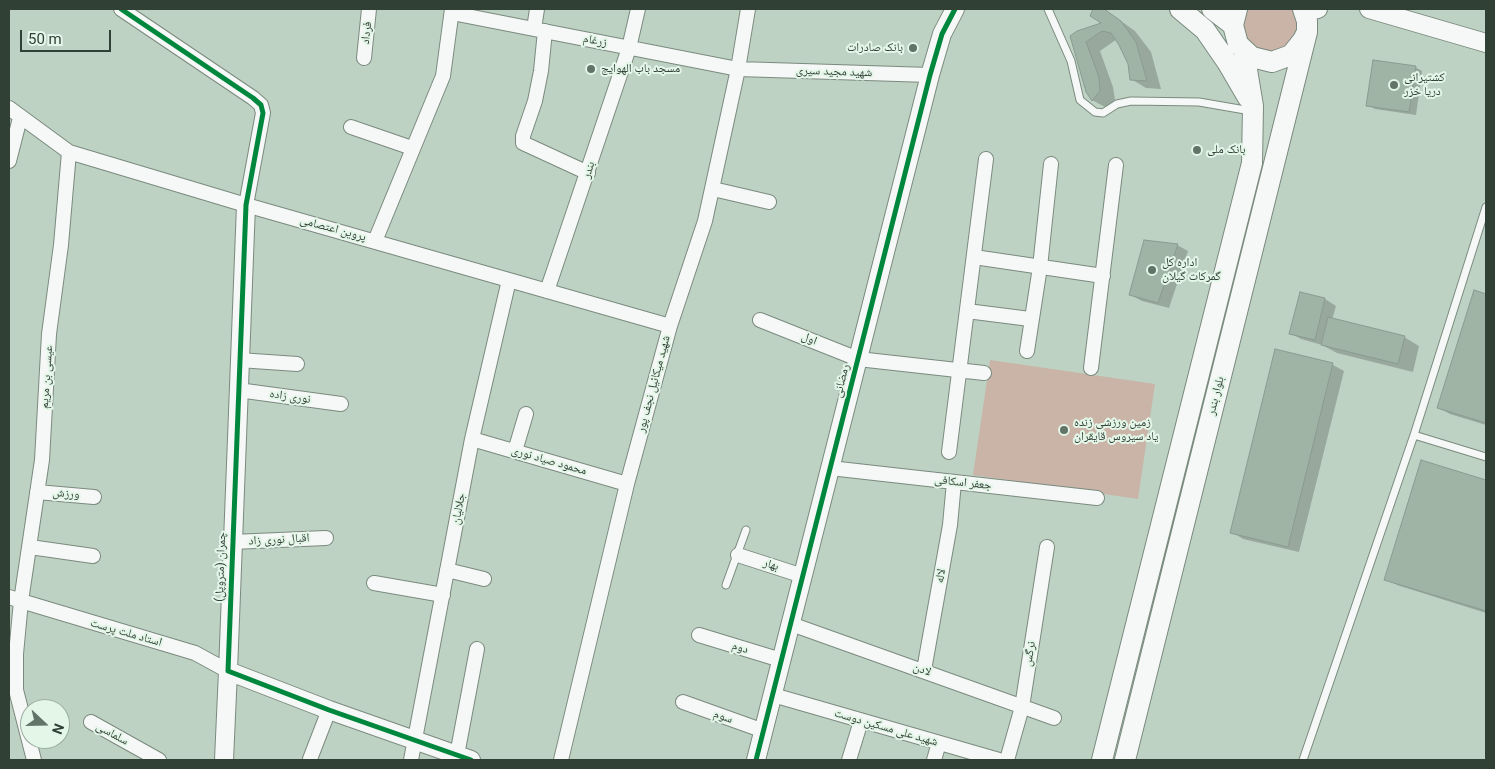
<!DOCTYPE html>
<meta charset="utf-8">
<style>
body{margin:0}
#map{position:relative;width:1495px;height:769px;overflow:hidden;background:#bed2c3;font-family:Roboto,sans-serif}
canvas{display:block}
.frame{position:absolute;inset:0;border:10px solid #314035;pointer-events:none}
.north{position:absolute;left:20px;top:699px;width:50px;height:50px;box-sizing:border-box;background:#e4f6e8;border:1px solid #9cada0;border-radius:50%;rotate:111deg;font-size:14px;font-weight:700;line-height:20px;text-align:center;color:#314035}
.north::after{content:'';display:block;margin:auto;width:18px;height:22px;background:#627367;clip-path:polygon(50% 0,100% 100%,50% 72%,0 100%)}
.scale{position:absolute;left:20px;top:30px;width:91px;height:22px;box-sizing:border-box;border:2px solid #314035;border-top:0;padding-left:6px;font-size:15px;line-height:18px;white-space:nowrap;color:#314035;-webkit-text-stroke:4px #e4f6e8;paint-order:stroke}
</style>
<div id="map">
<canvas width="1495" height="769"></canvas>
<div class="frame"></div>
<div class="north">N</div>
<div class="scale">50 m</div>
</div>
<script>
const context = document.querySelector('canvas').getContext('2d');
context.lineJoin = 'round';
function fillPath(path, color) { context.fillStyle = color; context.fill(path, 'evenodd'); }
const poly = rows => new Path2D(rows.map(r => 'M' + r).join(''));
function trace(path, color, width, dash) { context.strokeStyle = color; context.lineWidth = width; context.lineCap = dash ? 'butt' : 'round'; context.setLineDash(dash || []); context.stroke(path); }
function drawText(font, color, halo, rows, align = 'center') {
  context.font = font + ' Roboto,"Noto Naskh Arabic",sans-serif'; context.lineWidth = 4; context.setLineDash([]); context.textBaseline = 'middle'; context.strokeStyle = halo; context.fillStyle = color; for (const [text, x, y, turn = 0] of rows) {
    context.save(); context.translate(x, y); context.rotate((+turn || 0) * Math.PI / 180); context.textAlign = isNaN(turn) ? turn : align; if (halo) context.strokeText(text, 0, 0); context.fillText(text, 0, 0); context.restore();
  }
}
const green = poly([
 [1243,9,1297,9,1300,34,1278,56,1248,48,1239,17],
 [990,360,1155,384,1138,499,973,475]
]);
const shadow = poly([
 [1094,9,1104,9,1135,31,1151,52,1161,89,1146,88,1131,79,1129,64,1117,39,1100,51,1113,87,1115,100,1107,108,1092,100,1071,37,1103,23,1092,15],
 [1415,67,1422,71,1416,115,1375,109,1368,105],
 [1177,245,1188,251,1169,308,1142,301,1131,295],
 [1474,291,1486,295,1486,425,1450,414,1439,408],
 [1301,293,1325,299,1336,306,1332,320,1404,337,1419,346,1413,372,1337,353,1322,345,1301,339,1290,333],
 [1276,351,1333,365,1344,371,1299,552,1243,539,1232,532],
 [1422,462,1486,482,1486,613,1397,585,1386,579]
]);
const building = poly([
 [1093,9,1104,9,1121,21,1136,42,1147,81,1130,80,1128,64,1119,45,1111,33,1102,31,1086,42,1099,77,1100,91,1092,101,1086,92,1070,36,1077,31,1101,23,1090,16,1093,9],
 [1373,60,1416,66,1409,112,1366,106,1373,60],
 [1144,240,1178,244,1158,303,1129,295,1144,240],
 [1474,290,1486,294,1486,423,1437,408,1474,290],
 [1300,292,1325,298,1315,340,1289,334,1300,292],
 [1328,317,1405,336,1398,364,1321,345,1328,317],
 [1275,349,1333,363,1288,547,1230,533,1275,349],
 [1421,460,1486,480,1486,611,1384,580,1421,460]
]);
const service = poly([
 [1048,9,1071,61,1080,100,1095,112,1103,113,1117,104,1131,101,1199,102,1251,111],
 [1414,435,1486,457],
 [726,585,746,530],
 [1303,760,1414,435,1486,207]
]);
const minor = poly([
 [121,9,253,98,261,105,263,113,246,205],
 [452,13,738,69,930,75],
 [534,29,537,9],
 [545,31,541,71,535,101,523,136,523,143,588,173],
 [364,58,369,9],
 [9,108,69,152,246,205,670,326],
 [351,127,412,148],
 [69,152,61,245,49,334,42,460,21,601,195,653,228,671],
 [9,161,20,118],
 [713,189,769,202],
 [375,241,443,76,452,9],
 [974,257,1103,276],
 [547,291,629,48,638,9],
 [967,311,1030,319],
 [760,320,858,359,984,373],
 [1027,351,1040,267,1051,164],
 [239,360,297,364],
 [1091,368,1116,165],
 [238,390,341,404],
 [472,439,627,484],
 [515,451,526,414],
 [949,452,986,159],
 [830,468,1097,498],
 [37,492,94,497],
 [232,542,326,538],
 [30,547,93,556],
 [738,555,803,576],
 [447,570,484,579],
 [374,583,443,595],
 [9,597,21,601,16,654,16,690,34,760],
 [791,624,1054,718],
 [699,635,781,660],
 [924,670,950,525,954,482],
 [773,695,999,760],
 [683,702,764,731],
 [91,722,159,760],
 [457,755,477,649],
 [310,759,329,710],
 [411,760,472,439,509,280],
 [561,760,627,484,670,326,705,221,738,69,748,9],
 [849,760,861,721],
 [934,760,939,743],
 [1007,760,1022,707,1047,547]
]);
const tertiary = poly([
 [1369,9,1486,43],
 [1305,12,1318,9],
 [246,205,228,671,329,710,471,760],
 [224,760,228,671],
 [756,760,930,75,942,34,955,9]
]);
const secondary = poly([
 [1180,9,1205,30,1227,62,1248,98],
 [1212,9,1233,25],
 [1237,9,1233,25,1238,44,1252,57,1272,62,1291,55,1303,40,1307,32,1307,21,1303,9],
 [1102,760,1252,163,1253,106,1244,52],
 [1125,760,1307,32]
]);
const cycleway = poly([
 [121,9,253,98,261,105,263,113,246,205,228,671,329,710,471,760],
 [756,760,930,75,942,34,955,9]
]);
const markers = [
 [913,48,5,"#627367"],
 [591,69,5,"#627367"],
 [1394,85,5,"#627367"],
 [1197,150,5,"#627367"],
 [1152,270,5,"#627367"],
 [1064,430,5,"#627367"]
];
const streetNames = [
 ["فرداد",367,33,-84],
 ["زرغام",595,41,11],
 ["شهید مجید سیری",834,72,2],
 ["بندر",589,170,-72],
 ["پروین اعتصامی",333,229,15],
 ["اول",809,339,22],
 ["عیسی بن مریم",47,377,-86],
 ["رمضانی",842,381,-76],
 ["شهید میکائیل نجف پور",654,384,-75],
 ["بلوار بندر",1216,396,-76],
 ["نوری زاده",290,397,8],
 ["محمود صیاد نوری",549,461,16],
 ["جعفر اسکافی",963,483,6],
 ["ورزش",66,494,4],
 ["جلالیان",459,509,-79],
 ["اقبال نوری زاد",279,540,-3],
 ["بهار",771,565,18],
 ["چمران (متروپل)",221,567,-88],
 ["لاله",941,576,-80],
 ["استاد ملت پرست",126,633,16],
 ["دوم",740,648,17],
 ["نرگس",1030,654,-81],
 ["لادن",922,670,20],
 ["سوم",723,717,19],
 ["شهید علی مسکین دوست",886,728,16],
 ["سلماسی",112,734,29]
];
const poiNames = [
 ["بانک صادرات",903,48,"right"],
 ["مسجد باب الهوایج",601,69],
 ["کشتیرانی",1404,78],
 ["دریا خزر",1404,92],
 ["بانک ملی",1207,150],
 ["اداره کل",1162,263],
 ["گمرکات گیلان",1162,277],
 ["زمین ورزشی زنده",1074,423],
 ["یاد سیروس قایقران",1074,437]
];
fillPath(green, '#c9b4a7');
fillPath(shadow, '#0003');
fillPath(building, '#9fb4a5');
trace(building, '#8b9a8f', 1);
trace(service, '#7b8a7f', 9);
trace(minor, '#7b8a7f', 16);
trace(tertiary, '#7b8a7f', 20);
trace(secondary, '#7b8a7f', 22);
trace(service, '#f5f8f6', 7);
trace(minor, '#f5f8f6', 14);
trace(tertiary, '#f5f8f6', 18);
trace(secondary, '#f5f8f6', 20);
trace(cycleway, '#00873e', 5);
for (const [x, y, r, color] of markers) { const dot = new Path2D(); dot.arc(x, y, r, 0, 2 * Math.PI); context.fillStyle = color; context.fill(dot); trace(dot, '#e4f6e8', 2); }
drawText('12px', '#314035', '#e4f6e8', streetNames);
drawText('12px', '#314035', '#e4f6e8', poiNames, 'left');
</script>
